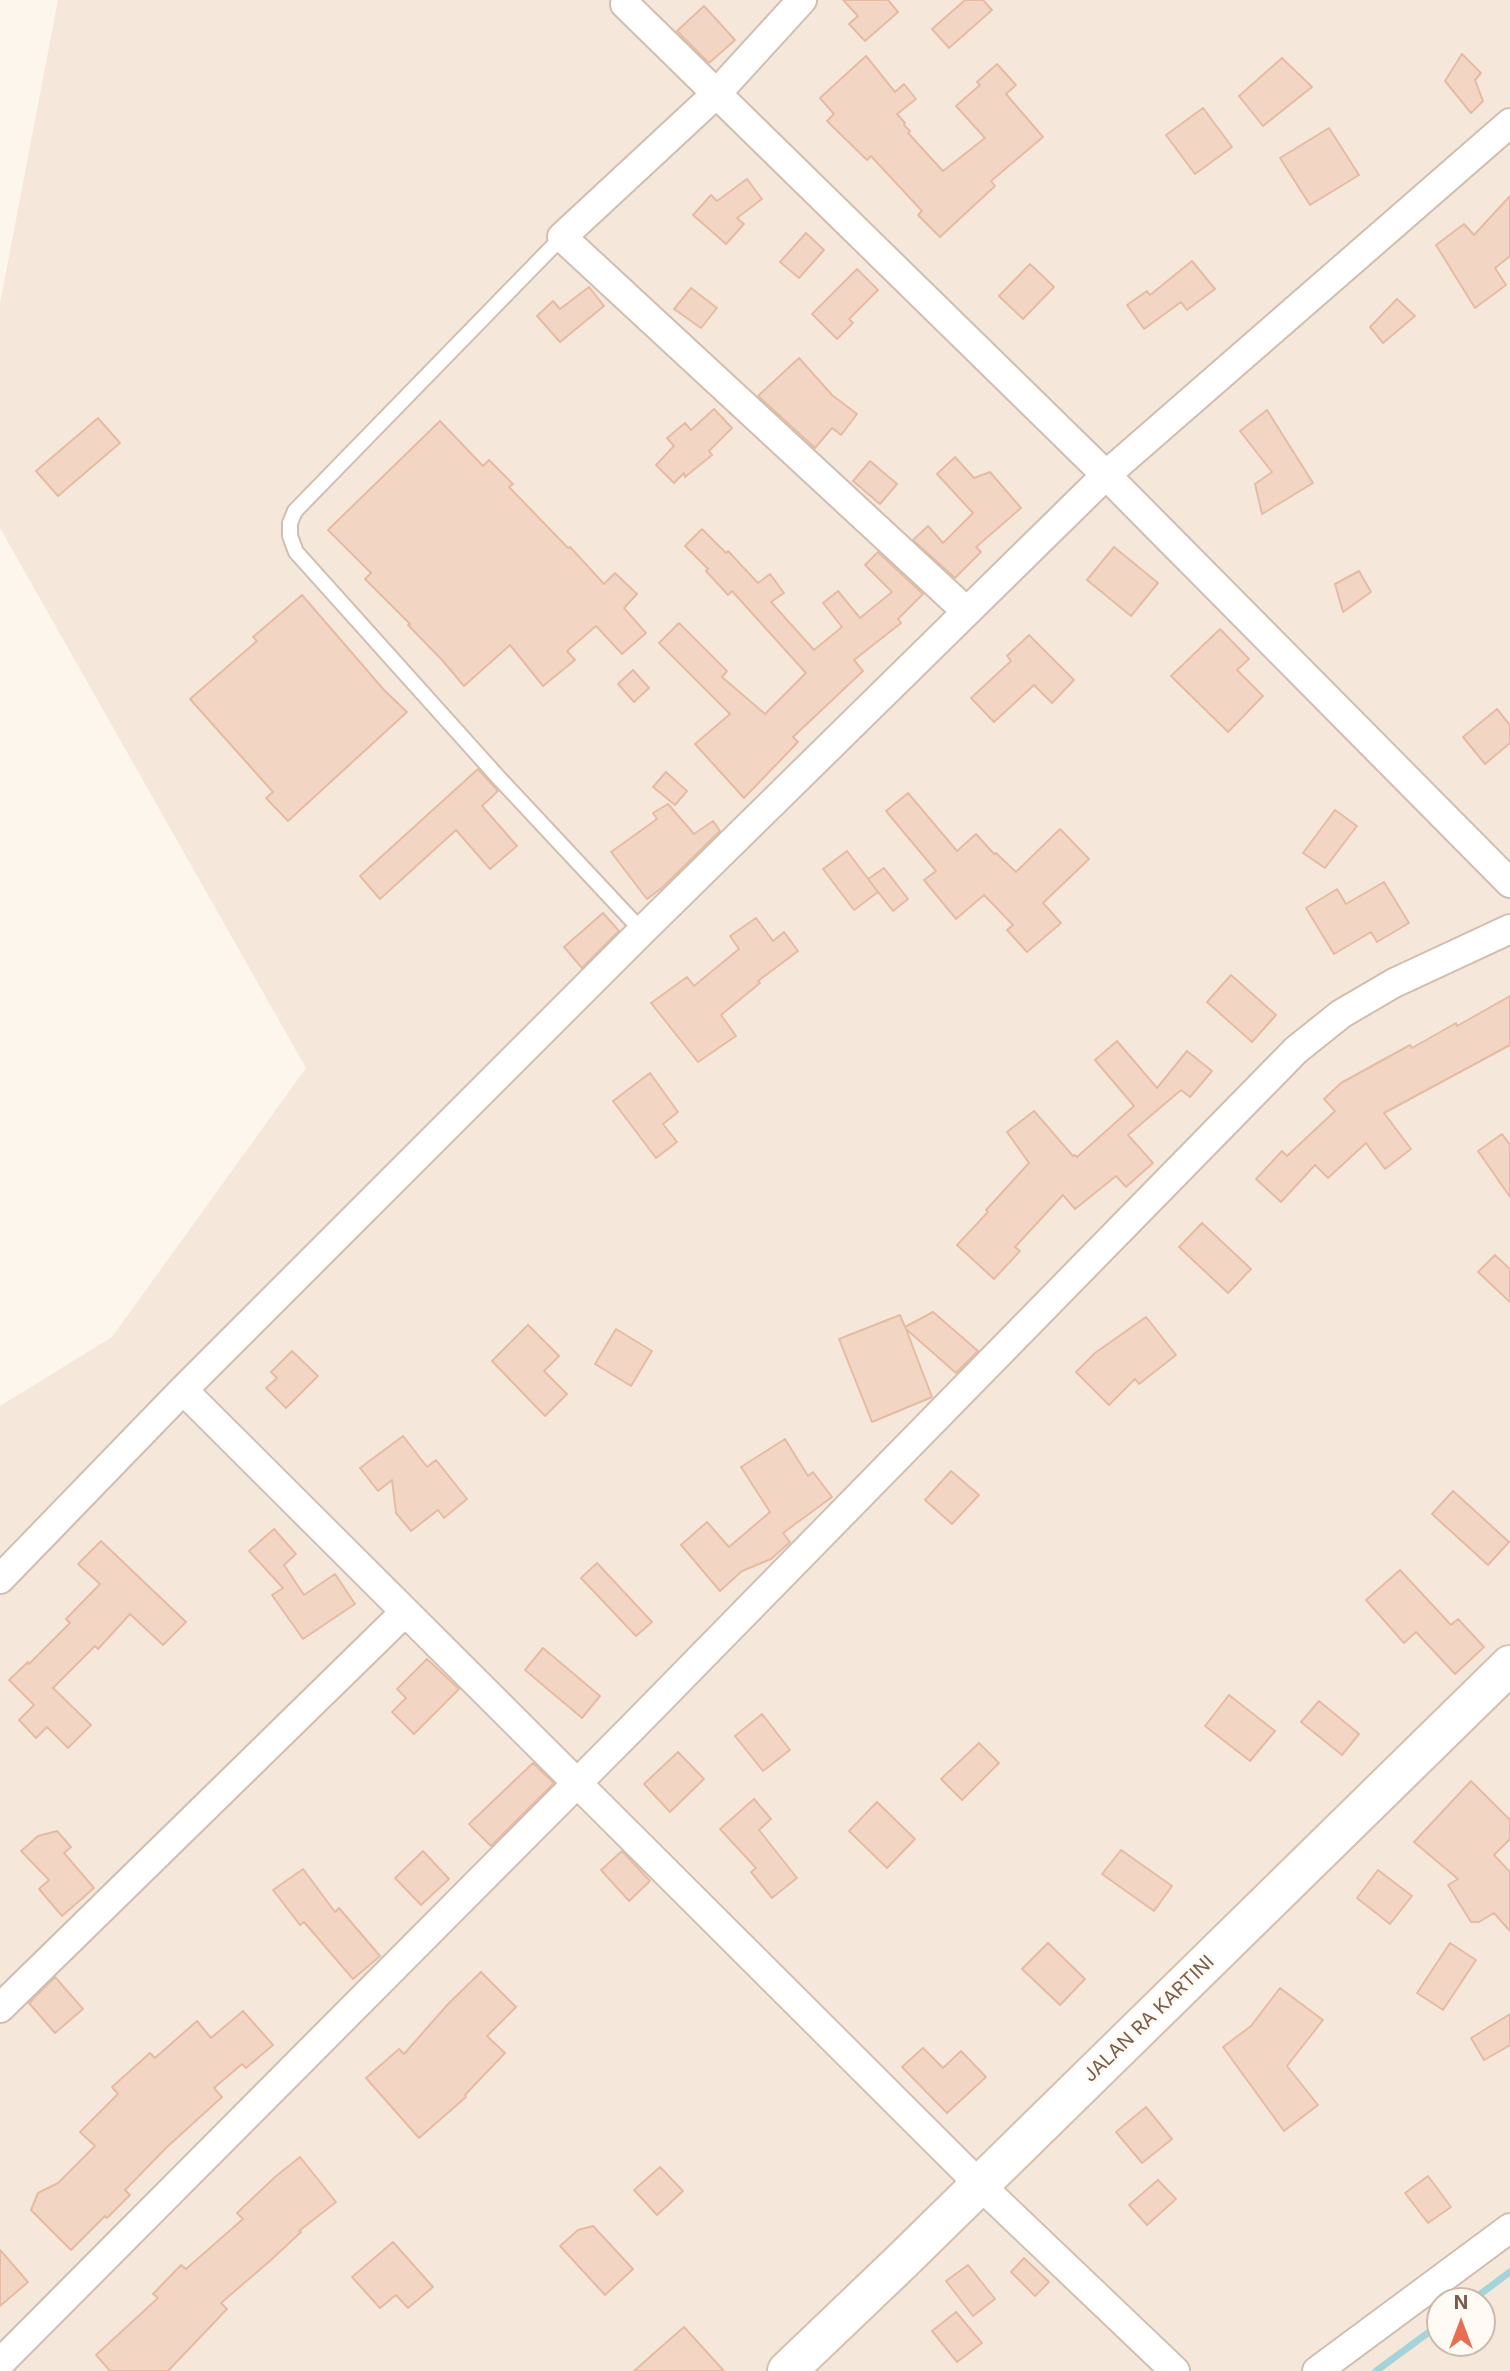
<!DOCTYPE html>
<style>
body{margin:0}
#map{position:relative;width:1510px;height:2371px;overflow:hidden;background:#fdf6ec;font-family:Inter,sans-serif}
canvas{display:block}
.north{position:absolute;left:1426px;top:2287px;width:70px;height:70px;box-sizing:border-box;background:#fffaf3;border:2px solid #cabbb1;border-radius:50%;rotate:0deg;font-size:19px;font-weight:700;line-height:28px;text-align:center;color:#7a5c4d}
.north::after{content:'';display:block;margin:auto;width:24px;height:32px;background:#e76f51;clip-path:polygon(50% 0,100% 100%,50% 72%,0 100%)}
</style>
<div id="map">
<canvas width="1510" height="2371"></canvas>
<div class="north">N</div>
</div>
<script>
const context = document.querySelector('canvas').getContext('2d');
context.lineJoin = 'round';
function fillPath(path, color) { context.fillStyle = color; context.fill(path, 'evenodd'); }
const poly = rows => new Path2D(rows.map(r => 'M' + r).join(''));
function trace(path, color, width, dash) { context.strokeStyle = color; context.lineWidth = width; context.lineCap = dash ? 'butt' : 'round'; context.setLineDash(dash || []); context.stroke(path); }
function drawText(font, color, halo, rows, align = 'center') {
  context.font = font + ' Inter,sans-serif'; context.lineWidth = 5; context.setLineDash([]); context.textBaseline = 'middle'; context.strokeStyle = halo; context.fillStyle = color; for (const [text, x, y, turn = 0] of rows) {
    context.save(); context.translate(x, y); context.rotate((+turn || 0) * Math.PI / 180); context.textAlign = isNaN(turn) ? turn : align; if (halo) context.strokeText(text, 0, 0); context.fillText(text, 0, 0); context.restore();
  }
}
const residential = poly([
 [58,0,1510,0,1510,2371,0,2371,0,1406,112,1337,306,1068,0,528,0,303],
 [1440,2301,1482,2301,1482,2343,1440,2343]
]);
const stream = poly([
 [1471,2301,1510,2272],
 [1376,2371,1440,2324]
]);
const building = poly([
 [843,0,888,0,898,12,865,41,849,24,858,16,843,0],
 [965,0,983,0,992,10,949,48,932,29,965,0],
 [704,6,735,40,709,63,677,31,704,6],
 [1462,54,1481,73,1475,80,1483,101,1471,113,1445,81,1462,54],
 [866,56,895,92,904,84,916,99,897,114,905,123,904,125,910,131,908,133,943,171,985,138,956,106,980,85,977,82,997,64,1016,85,1006,94,1043,137,991,181,995,186,940,237,918,215,922,211,871,156,867,160,827,121,834,114,820,98,866,56],
 [1282,58,1312,87,1263,126,1239,96,1282,58],
 [1203,108,1232,147,1195,174,1166,135,1203,108],
 [1329,128,1359,175,1310,205,1280,158,1329,128],
 [747,179,762,199,737,218,744,224,726,244,693,215,711,195,717,201,747,179],
 [1510,196,1510,256,1495,268,1506,285,1475,308,1436,245,1464,224,1474,235,1510,196],
 [806,233,824,250,799,278,780,262,806,233],
 [1192,261,1215,289,1187,310,1181,302,1144,329,1127,305,1147,291,1150,295,1192,261],
 [1030,264,1054,287,1023,319,999,296,1030,264],
 [857,269,878,290,849,319,853,323,837,339,812,314,857,269],
 [589,287,604,306,560,342,537,316,553,301,560,309,589,287],
 [691,288,717,308,701,328,674,309,691,288],
 [1397,299,1415,316,1383,343,1370,327,1397,299],
 [799,358,832,395,857,414,841,435,832,428,815,448,758,396,799,358],
 [714,409,732,428,709,451,712,455,685,477,684,473,674,483,656,465,674,446,667,438,685,423,691,430,714,409],
 [1267,410,1313,483,1262,514,1255,484,1272,472,1240,431,1267,410],
 [98,418,120,443,58,496,36,471,98,418],
 [440,421,483,466,489,460,513,484,509,487,568,548,570,547,604,584,615,573,637,594,624,608,646,633,622,654,596,626,567,651,575,660,543,686,510,645,464,686,442,660,408,625,410,624,365,579,371,573,328,530,440,421],
 [955,457,974,478,990,472,1021,508,976,547,981,552,955,578,913,540,928,526,943,543,973,513,937,474,955,457],
 [870,461,897,484,880,504,853,481,870,461],
 [702,529,726,553,728,551,758,583,770,574,784,593,771,602,814,650,842,627,823,603,838,591,860,618,892,592,865,565,878,552,923,594,898,619,901,623,854,660,863,671,793,737,798,742,744,798,695,744,730,714,659,643,679,623,727,671,722,677,765,714,806,673,732,591,728,595,706,571,708,569,685,546,702,529],
 [1114,547,1158,583,1131,616,1087,580,1114,547],
 [1359,571,1371,592,1343,612,1335,584,1359,571],
 [302,595,384,690,407,712,288,821,266,798,273,792,190,699,257,641,253,637,302,595],
 [1220,629,1249,659,1237,670,1263,696,1228,732,1171,676,1220,629],
 [1029,635,1074,680,1052,703,1034,685,994,722,971,698,1011,661,1007,656,1029,635],
 [633,670,649,688,634,702,618,684,633,670],
 [1497,709,1510,725,1510,743,1485,764,1463,737,1497,709],
 [478,769,498,791,482,806,517,846,490,869,456,830,380,899,360,876,478,769],
 [666,772,687,791,675,805,653,787,666,772],
 [908,793,957,851,976,834,994,854,996,853,1016,872,1060,829,1089,859,1043,903,1061,923,1027,952,1007,930,1013,925,984,895,956,919,924,880,936,871,886,811,908,793],
 [668,804,694,834,713,821,720,831,663,887,647,899,611,852,657,819,653,813,668,804],
 [1335,810,1357,826,1325,868,1303,853,1335,810],
 [847,851,878,892,854,910,823,869,847,851],
 [884,868,908,899,893,911,868,879,884,868],
 [1384,882,1409,923,1377,942,1371,932,1334,954,1306,908,1337,889,1346,904,1384,882],
 [603,913,619,931,582,968,564,947,603,913],
 [756,918,773,941,784,932,798,951,758,981,760,983,721,1015,736,1036,698,1062,651,1003,687,977,694,986,739,949,730,936,756,918],
 [1231,975,1276,1015,1252,1042,1207,1002,1231,975],
 [1510,996,1510,1045,1384,1113,1411,1149,1385,1169,1366,1143,1328,1178,1315,1165,1281,1202,1256,1179,1282,1151,1287,1156,1335,1111,1324,1099,1341,1083,1410,1045,1412,1048,1456,1023,1457,1026,1510,996],
 [1117,1041,1157,1088,1187,1051,1212,1071,1190,1097,1181,1090,1128,1135,1153,1163,1126,1187,1116,1176,1075,1209,1063,1195,1015,1247,1020,1251,994,1279,957,1245,988,1212,986,1210,1029,1163,1007,1132,1034,1111,1073,1156,1075,1155,1077,1157,1134,1106,1095,1060,1117,1041],
 [650,1073,678,1112,663,1124,677,1142,656,1158,613,1101,650,1073],
 [1502,1134,1510,1145,1510,1197,1478,1151,1502,1134],
 [1202,1223,1251,1269,1228,1293,1179,1247,1202,1223],
 [1495,1255,1510,1269,1510,1302,1478,1272,1495,1255],
 [933,1312,978,1351,956,1373,906,1329,932,1397,872,1422,839,1339,900,1315,905,1327,933,1312],
 [1146,1317,1176,1355,1139,1384,1135,1379,1109,1405,1076,1372,1095,1353,1146,1317],
 [528,1325,559,1356,544,1371,567,1394,545,1416,492,1361,528,1325],
 [616,1329,652,1351,631,1386,595,1364,616,1329],
 [292,1351,318,1376,286,1408,266,1388,277,1378,271,1372,292,1351],
 [403,1436,427,1467,436,1460,467,1499,444,1518,438,1510,411,1531,396,1513,392,1480,378,1491,360,1468,403,1436],
 [785,1439,808,1476,813,1472,832,1497,783,1533,790,1542,771,1559,742,1571,720,1591,681,1545,707,1522,729,1547,770,1512,741,1467,785,1439],
 [951,1471,979,1495,952,1524,925,1500,951,1471],
 [1453,1491,1509,1542,1488,1565,1432,1514,1453,1491],
 [274,1529,296,1554,284,1565,304,1595,335,1574,355,1604,303,1639,272,1595,283,1588,249,1551,274,1529],
 [101,1541,186,1622,163,1645,130,1614,98,1649,95,1646,53,1688,91,1725,68,1748,47,1727,36,1738,19,1720,34,1705,9,1680,28,1662,29,1664,70,1623,66,1619,100,1584,78,1564,101,1541],
 [597,1563,652,1622,636,1636,581,1578,597,1563],
 [1400,1570,1451,1625,1458,1619,1484,1647,1455,1674,1416,1632,1404,1643,1366,1600,1400,1570],
 [543,1648,600,1696,582,1718,525,1670,543,1648],
 [427,1659,459,1689,414,1734,392,1712,406,1698,397,1689,427,1659],
 [1229,1695,1275,1731,1250,1761,1205,1726,1229,1695],
 [1319,1701,1359,1734,1342,1755,1301,1722,1319,1701],
 [762,1714,790,1750,763,1771,735,1736,762,1714],
 [979,1743,999,1763,962,1800,941,1779,979,1743],
 [678,1752,704,1779,670,1812,644,1784,678,1752],
 [533,1763,554,1783,491,1846,469,1824,533,1763],
 [1471,1781,1510,1820,1510,1839,1494,1855,1510,1872,1510,1931,1494,1913,1479,1922,1471,1922,1448,1885,1458,1879,1414,1842,1471,1781],
 [754,1799,771,1819,759,1830,797,1878,772,1898,751,1872,756,1868,720,1829,754,1799],
 [877,1802,915,1839,887,1868,849,1831,877,1802],
 [57,1831,71,1847,64,1853,94,1888,62,1916,39,1889,49,1880,21,1851,38,1836,57,1831],
 [1121,1850,1172,1886,1154,1911,1102,1874,1121,1850],
 [423,1851,449,1879,421,1905,395,1878,423,1851],
 [622,1851,650,1881,629,1901,601,1870,622,1851],
 [303,1869,335,1912,339,1908,380,1956,353,1979,304,1922,300,1925,273,1890,303,1869],
 [1378,1870,1412,1896,1390,1924,1357,1898,1378,1870],
 [1048,1943,1085,1979,1060,2005,1022,1969,1048,1943],
 [1450,1943,1476,1960,1443,2010,1417,1993,1450,1943],
 [481,1972,516,2007,487,2036,505,2053,465,2095,466,2097,419,2138,366,2078,399,2049,404,2054,449,2003,481,1972],
 [55,1977,83,2009,55,2033,29,2003,55,1977],
 [1280,1988,1323,2020,1287,2066,1318,2105,1284,2131,1223,2047,1251,2026,1280,1988],
 [243,2011,273,2045,246,2068,242,2064,214,2088,222,2097,167,2147,125,2190,130,2195,107,2218,105,2216,71,2250,31,2210,38,2193,58,2183,95,2146,80,2132,118,2094,112,2087,150,2053,155,2058,197,2021,211,2038,243,2011],
 [1510,2014,1510,2045,1484,2060,1471,2038,1510,2014],
 [923,2048,943,2068,961,2051,986,2077,947,2113,902,2067,923,2048],
 [1146,2107,1172,2139,1142,2163,1116,2132,1146,2107],
 [300,2157,336,2202,299,2231,301,2232,271,2260,221,2303,227,2309,168,2371,110,2371,96,2355,158,2298,153,2294,181,2265,186,2269,243,2219,237,2213,275,2177,300,2157],
 [660,2167,683,2191,657,2215,634,2190,660,2167],
 [1428,2176,1451,2207,1428,2223,1405,2193,1428,2176],
 [1158,2180,1176,2199,1147,2225,1129,2205,1158,2180],
 [593,2226,633,2269,605,2295,560,2246,578,2230,593,2226],
 [393,2242,433,2287,408,2308,396,2295,380,2308,352,2277,393,2242],
 [0,2250,28,2282,0,2306,0,2250],
 [1024,2258,1049,2282,1035,2296,1011,2272,1024,2258],
 [968,2265,995,2299,973,2316,946,2281,968,2265],
 [956,2312,982,2343,957,2362,932,2331,956,2312],
 [684,2327,724,2371,634,2371,660,2348,684,2327]
]);
const lane = poly([
 [562,237,295,511,290,523,290,536,296,552,498,777,642,931]
]);
const street = poly([
 [802,0,717,93,562,237,966,611],
 [625,4,1106,475,1510,883],
 [183,1390,980,2185,1175,2371],
 [0,1579,183,1390,642,931,1106,475,1510,123],
 [0,2008,405,1612],
 [0,2363,631,1729,1296,1050,1341,1014,1394,983,1510,929],
 [1317,2371,1510,2228]
]);
const secondary = poly([
 [787,2371,900,2263,1510,1665]
]);
const streetNames = [
 ["JALAN RA KARTINI",1149,2019,-44]
];
fillPath(residential, '#f5e8da');
trace(stream, '#a5d3da', 7);
fillPath(building, '#f3d5c3');
trace(building, '#e6bba3', 2);
trace(lane, '#d1beb0', 18);
trace(street, '#d1beb0', 32);
trace(secondary, '#d6c0b0', 42);
trace(lane, '#fff', 14);
trace(street, '#fff', 28);
trace(secondary, '#fff', 38);
drawText('19px', '#7a5c4d', '#fffaf3', streetNames);
</script>
